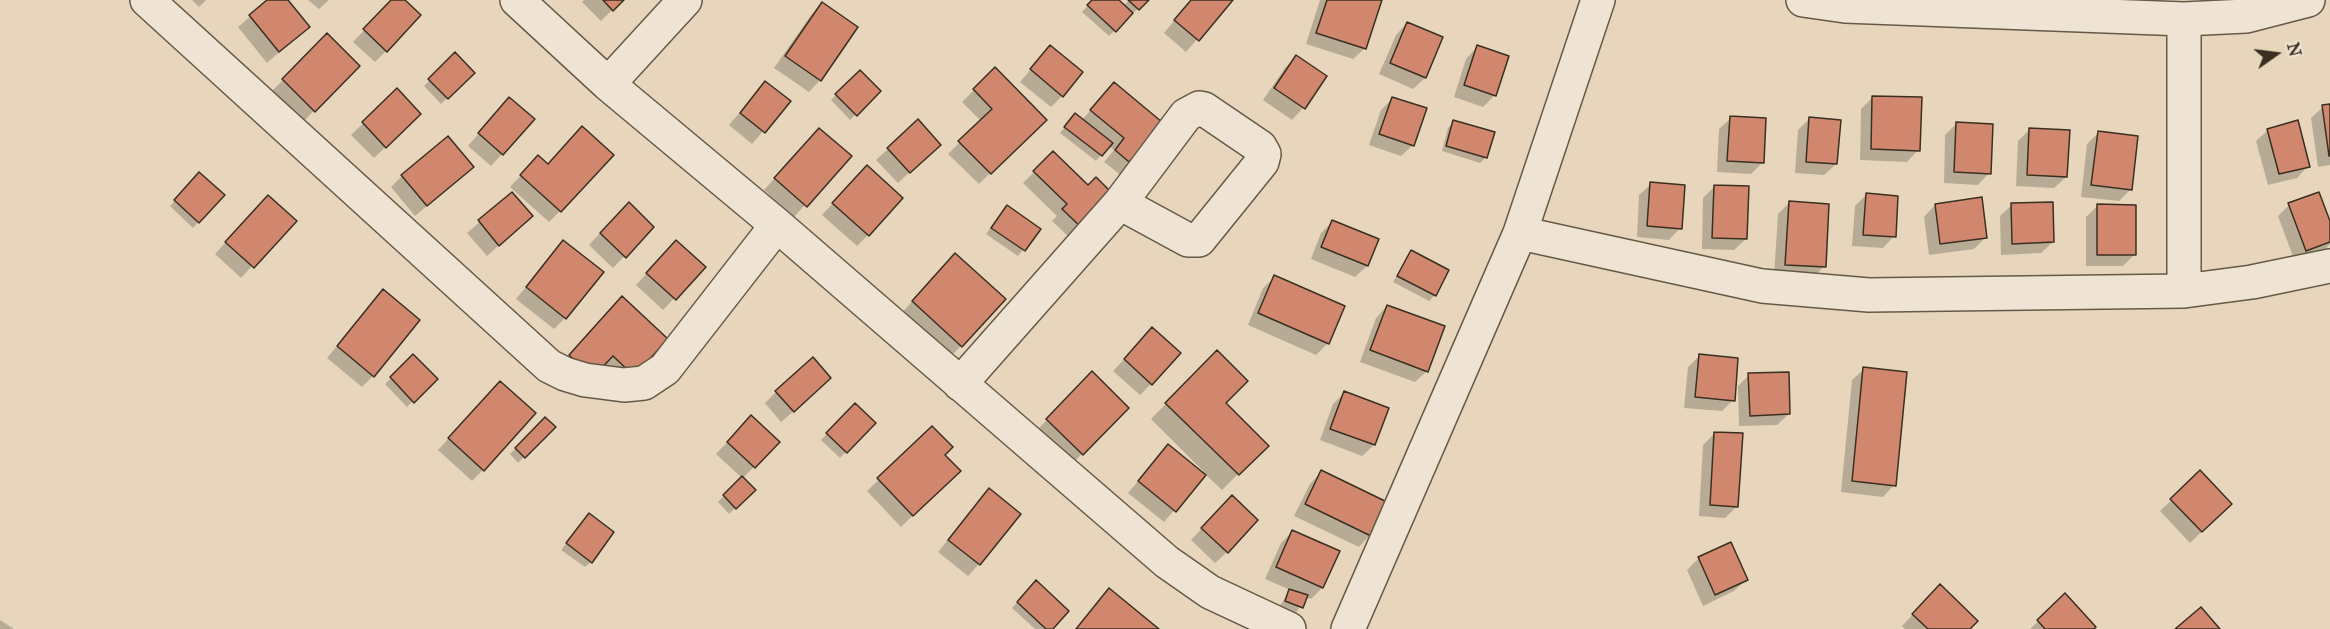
<!DOCTYPE html>
<style>
body{margin:0}
#map{position:relative;width:2330px;height:629px;overflow:hidden;background:#e7d6bb;font-family:"IM FELL Great Primer",serif}
canvas{display:block}
.north{position:absolute;left:2246px;top:24px;width:60px;height:60px;-webkit-text-stroke:4px #efe4d3;paint-order:stroke;rotate:76deg;font-size:16px;font-weight:700;line-height:24px;text-align:center;color:#3a2f21}
.north::after{content:'';display:block;margin:auto;width:21px;height:27px;background:#3a2f21;clip-path:polygon(50% 0,100% 100%,50% 72%,0 100%)}
</style>
<div id="map">
<canvas width="2330" height="629"></canvas>
<div class="north">N</div>
</div>
<script>
const context = document.querySelector('canvas').getContext('2d');
context.lineJoin = 'round';
function fillPath(path, color) { context.fillStyle = color; context.fill(path, 'evenodd'); }
const poly = rows => new Path2D(rows.map(r => 'M' + r).join(''));
function trace(path, color, width, dash) { context.strokeStyle = color; context.lineWidth = width; context.lineCap = dash ? 'butt' : 'round'; context.setLineDash(dash || []); context.stroke(path); }
const shadow = poly([
 [192,0,206,0,199,7],
 [269,0,286,0,308,27,267,63,238,27],
 [308,0,329,0,319,9],
 [393,0,403,0,386,51,375,62,353,42],
 [584,0,622,0,601,21,582,2],
 [1093,0,1117,0,1124,6,1129,0,1147,0,1109,36,1082,12],
 [1191,0,1231,0,1186,52,1164,33],
 [1320,0,1380,0,1365,48,1353,59,1306,44],
 [822,4,856,27,820,80,809,92,774,68,811,15],
 [1407,23,1441,38,1425,78,1413,89,1379,74,1396,35],
 [327,36,357,66,303,122,272,91],
 [1050,47,1062,96,1051,107,1020,82],
 [1477,47,1495,95,1483,107,1454,97,1466,59],
 [455,55,473,73,441,104,424,86],
 [1296,57,1325,76,1303,108,1292,120,1263,100,1285,68],
 [995,69,1044,120,979,184,948,154,981,121,962,102],
 [860,72,879,91,850,120,831,100],
 [765,83,789,101,752,144,729,125],
 [1114,84,1166,127,1123,177,1104,162,1114,150,1108,146,1096,161,1060,133,1070,121,1082,120],
 [397,90,408,126,374,158,351,135],
 [1873,97,1918,150,1907,162,1860,160,1861,109],
 [1392,99,1413,145,1401,156,1369,145,1381,110],
 [2330,106,2330,165,2318,167,2311,118,2323,107],
 [498,111,502,154,491,166,468,146],
 [1731,118,1762,163,1751,174,1717,172,1719,129],
 [1810,118,1836,164,1824,175,1795,173,1798,130],
 [1454,122,1486,157,1480,163,1442,151,1448,128],
 [1957,123,1989,173,1978,185,1944,183,1945,135],
 [2030,129,2066,177,2054,188,2016,186,2018,141],
 [2268,130,2308,166,2297,178,2268,185,2256,141],
 [2098,133,2130,190,2119,201,2081,197,2087,144],
 [808,141,849,156,794,217,764,190],
 [888,149,927,156,898,183,876,160],
 [1053,153,1088,187,1114,197,1072,240,1052,221,1057,216,1023,183],
 [547,166,560,211,549,222,510,187,527,169],
 [402,176,460,178,415,216,391,187],
 [855,179,868,235,857,246,822,215],
 [194,180,198,222,193,228,170,206],
 [1651,184,1680,228,1669,240,1637,237,1639,195],
 [1714,187,1746,239,1734,250,1702,249,1703,198],
 [512,194,531,216,487,256,467,233],
 [1866,195,1894,236,1883,248,1852,246,1855,206],
 [1789,203,1824,266,1813,278,1774,276,1778,214],
 [1935,205,1986,237,1974,249,1929,255,1924,217],
 [2012,205,2053,242,2041,253,2001,255,2000,216],
 [2289,205,2330,225,2330,244,2324,251,2295,262,2278,216],
 [2097,206,2135,254,2123,266,2086,266,2086,217],
 [1007,207,1039,229,1018,256,986,234],
 [257,208,294,221,241,278,215,254],
 [617,215,652,227,613,268,589,245],
 [1332,222,1367,266,1355,277,1311,259,1321,233],
 [563,242,565,318,554,329,516,299],
 [1411,252,1435,295,1429,301,1393,282],
 [665,253,704,267,663,310,636,285],
 [943,266,961,346,950,357,902,313],
 [1275,277,1343,307,1328,343,1316,355,1248,325,1263,288],
 [383,291,373,376,362,387,327,358],
 [1387,306,1427,371,1415,382,1360,362,1376,318],
 [611,310,633,375,559,367],
 [1141,341,1151,384,1140,395,1113,371],
 [1217,352,1224,403,1266,446,1222,490,1205,474,1164,522,1128,493,1168,446,1202,474,1204,472,1151,419],
 [413,356,435,379,407,407,385,384],
 [1699,356,1733,400,1722,411,1684,408,1688,367],
 [1864,369,1894,485,1883,497,1841,492,1852,380],
 [1092,374,1127,408,1071,465,1036,431],
 [1749,375,1789,414,1777,425,1739,426,1738,386],
 [818,390,781,422,765,403,776,392],
 [1344,393,1374,445,1362,456,1320,440,1333,404],
 [489,394,483,470,472,481,438,450],
 [855,405,874,423,840,458,821,440],
 [545,419,554,427,518,463,510,454],
 [932,428,943,455,959,471,901,527,867,491],
 [740,429,778,442,742,479,754,490,729,514,718,502,742,478,716,454],
 [1715,433,1737,506,1725,518,1699,516,1703,445],
 [1321,472,1370,535,1359,547,1294,516,1310,484],
 [2200,473,2230,504,2190,543,2160,511],
 [989,490,979,564,968,576,938,552],
 [1220,509,1227,552,1215,563,1191,540],
 [589,515,591,562,585,567,561,550],
 [1292,532,1322,588,1311,599,1305,597,1296,613,1280,606,1290,590,1265,579,1281,543],
 [1699,558,1746,580,1734,591,1703,606,1687,570],
 [1030,588,1051,629,1035,629,1012,608],
 [2065,596,2092,629,2030,629],
 [1929,597,1968,629,1905,629,1902,626],
 [0,620,14,629,0,629]
]);
const building = poly([
 [267,0,288,0,310,27,279,52,249,15,267,0],
 [391,0,405,0,421,15,387,52,363,29,391,0],
 [603,0,624,0,613,11,603,0],
 [1092,0,1119,0,1133,13,1116,32,1087,5,1092,0],
 [1128,0,1149,0,1139,10,1128,0],
 [1191,0,1233,0,1199,41,1174,20,1191,0],
 [1327,0,1382,0,1366,49,1316,33,1327,0],
 [822,2,858,27,821,81,785,56,822,2],
 [1407,22,1443,37,1426,78,1390,63,1407,22],
 [327,33,360,66,315,112,282,79,327,33],
 [1050,45,1083,72,1063,97,1030,69,1050,45],
 [1477,45,1509,56,1496,96,1464,85,1477,45],
 [455,52,475,73,448,99,428,79,455,52],
 [1296,55,1327,76,1305,109,1274,88,1296,55],
 [995,67,1047,120,991,174,958,141,992,109,973,89,995,67],
 [860,70,881,91,857,116,835,94,860,70],
 [765,81,791,101,765,133,740,113,765,81],
 [1114,82,1168,127,1135,167,1115,150,1124,138,1090,110,1114,82],
 [397,88,421,114,386,148,362,122,397,88],
 [1872,96,1922,97,1920,151,1871,149,1872,96],
 [509,97,535,119,503,155,478,133,509,97],
 [1392,97,1427,108,1414,146,1379,134,1392,97],
 [2330,104,2330,156,2329,156,2322,105,2330,104],
 [1075,113,1113,143,1102,156,1064,127,1075,113],
 [1730,116,1766,118,1764,163,1727,161,1730,116],
 [1809,117,1841,120,1837,164,1806,162,1809,117],
 [918,119,941,145,910,173,887,148,918,119],
 [1453,120,1495,132,1487,158,1446,146,1453,120],
 [2298,120,2310,167,2279,174,2267,129,2298,120],
 [1956,122,1993,124,1991,174,1954,172,1956,122],
 [582,126,614,155,561,212,520,175,538,155,548,164,582,126],
 [819,128,852,156,807,207,774,178,819,128],
 [2029,128,2070,130,2067,177,2027,175,2029,128],
 [2098,131,2138,136,2132,190,2091,185,2098,131],
 [448,136,474,167,427,206,401,175,448,136],
 [1053,151,1088,185,1096,177,1116,197,1084,230,1062,209,1067,204,1033,171,1053,151],
 [867,165,903,198,869,236,832,203,867,165],
 [199,172,225,195,199,223,174,200,199,172],
 [1650,182,1685,185,1682,229,1647,226,1650,182],
 [1714,185,1749,186,1747,239,1712,238,1714,185],
 [512,192,533,216,499,246,478,220,512,192],
 [2319,192,2330,221,2330,242,2306,251,2288,203,2319,192],
 [1866,193,1898,196,1896,237,1863,235,1866,193],
 [268,195,297,221,254,268,225,242,268,195],
 [1982,197,1987,238,1940,244,1935,204,1982,197],
 [1789,201,1829,204,1826,267,1785,265,1789,201],
 [629,202,654,227,626,258,600,233,629,202],
 [2053,202,2054,242,2012,244,2011,203,2053,202],
 [2097,204,2136,205,2136,255,2097,255,2097,204],
 [1007,205,1041,229,1025,251,991,228,1007,205],
 [1332,220,1379,239,1368,266,1321,247,1332,220],
 [563,240,604,272,566,319,526,287,563,240],
 [676,240,706,267,676,300,646,273,676,240],
 [1411,250,1449,270,1436,296,1397,276,1411,250],
 [955,253,1006,299,962,347,912,301,955,253],
 [1274,275,1345,306,1329,344,1258,313,1274,275],
 [383,289,420,320,374,377,337,346,383,289],
 [622,296,668,339,634,376,613,356,593,377,569,355,622,296],
 [1387,305,1445,326,1428,372,1370,350,1387,305],
 [1152,327,1181,353,1152,385,1124,359,1152,327],
 [1217,350,1248,381,1226,403,1269,446,1239,475,1165,403,1217,350],
 [413,354,438,379,414,403,390,377,413,354],
 [1699,354,1738,358,1735,401,1695,397,1699,354],
 [813,357,831,378,794,412,775,391,813,357],
 [1863,367,1907,372,1896,486,1852,481,1863,367],
 [1092,371,1129,408,1083,455,1046,419,1092,371],
 [1789,372,1790,414,1750,416,1748,373,1789,372],
 [500,381,536,413,484,471,448,438,500,381],
 [1344,391,1389,408,1375,445,1330,429,1344,391],
 [855,403,876,423,847,453,826,433,855,403],
 [751,415,780,442,755,468,727,442,751,415],
 [545,417,556,427,525,458,515,448,545,417],
 [932,426,953,447,945,455,961,471,913,516,877,478,932,426],
 [1714,432,1743,433,1738,507,1710,505,1714,432],
 [1168,444,1206,475,1176,512,1138,481,1168,444],
 [1321,470,1387,502,1371,536,1305,504,1321,470],
 [2200,470,2232,504,2202,532,2170,499,2200,470],
 [742,476,756,490,736,509,723,495,742,476],
 [989,488,1021,514,980,565,948,540,989,488],
 [1232,495,1258,520,1228,553,1201,528,1232,495],
 [589,513,614,532,592,563,566,543,589,513],
 [1292,530,1340,551,1323,588,1276,567,1292,530],
 [1731,542,1748,580,1715,595,1698,557,1731,542],
 [1036,580,1069,611,1053,629,1046,629,1017,602,1036,580],
 [1940,584,1978,621,1970,629,1928,629,1912,614,1940,584],
 [1109,588,1159,629,1076,629,1109,588],
 [1289,589,1308,595,1303,608,1285,601,1289,589],
 [2065,593,2096,627,2094,629,2045,629,2037,620,2065,593],
 [2201,607,2220,629,2175,629,2201,607]
]);
const minor = poly([
 [147,0,549,366,565,374,585,380,624,385,644,383,665,369,777,225],
 [517,0,608,84,777,225,1167,562,1210,592,1289,629],
 [1803,0,1845,6,2184,19,2246,16,2308,0],
 [608,84,685,0],
 [1520,233,1762,286,1869,295,2184,291,2252,282,2330,266],
 [2184,291,2184,19],
 [960,384,1120,203,1186,115,1199,108,1204,109,1260,147,1264,154,1262,162,1199,240,1188,240,1120,203],
 [1348,629,1520,233,1598,0]
]);
fillPath(shadow, '#0003');
fillPath(building, '#d0876e');
trace(building, '#3a2f21', 1.5);
trace(minor, '#655948', 36);
trace(minor, '#efe4d3', 33);
</script>
